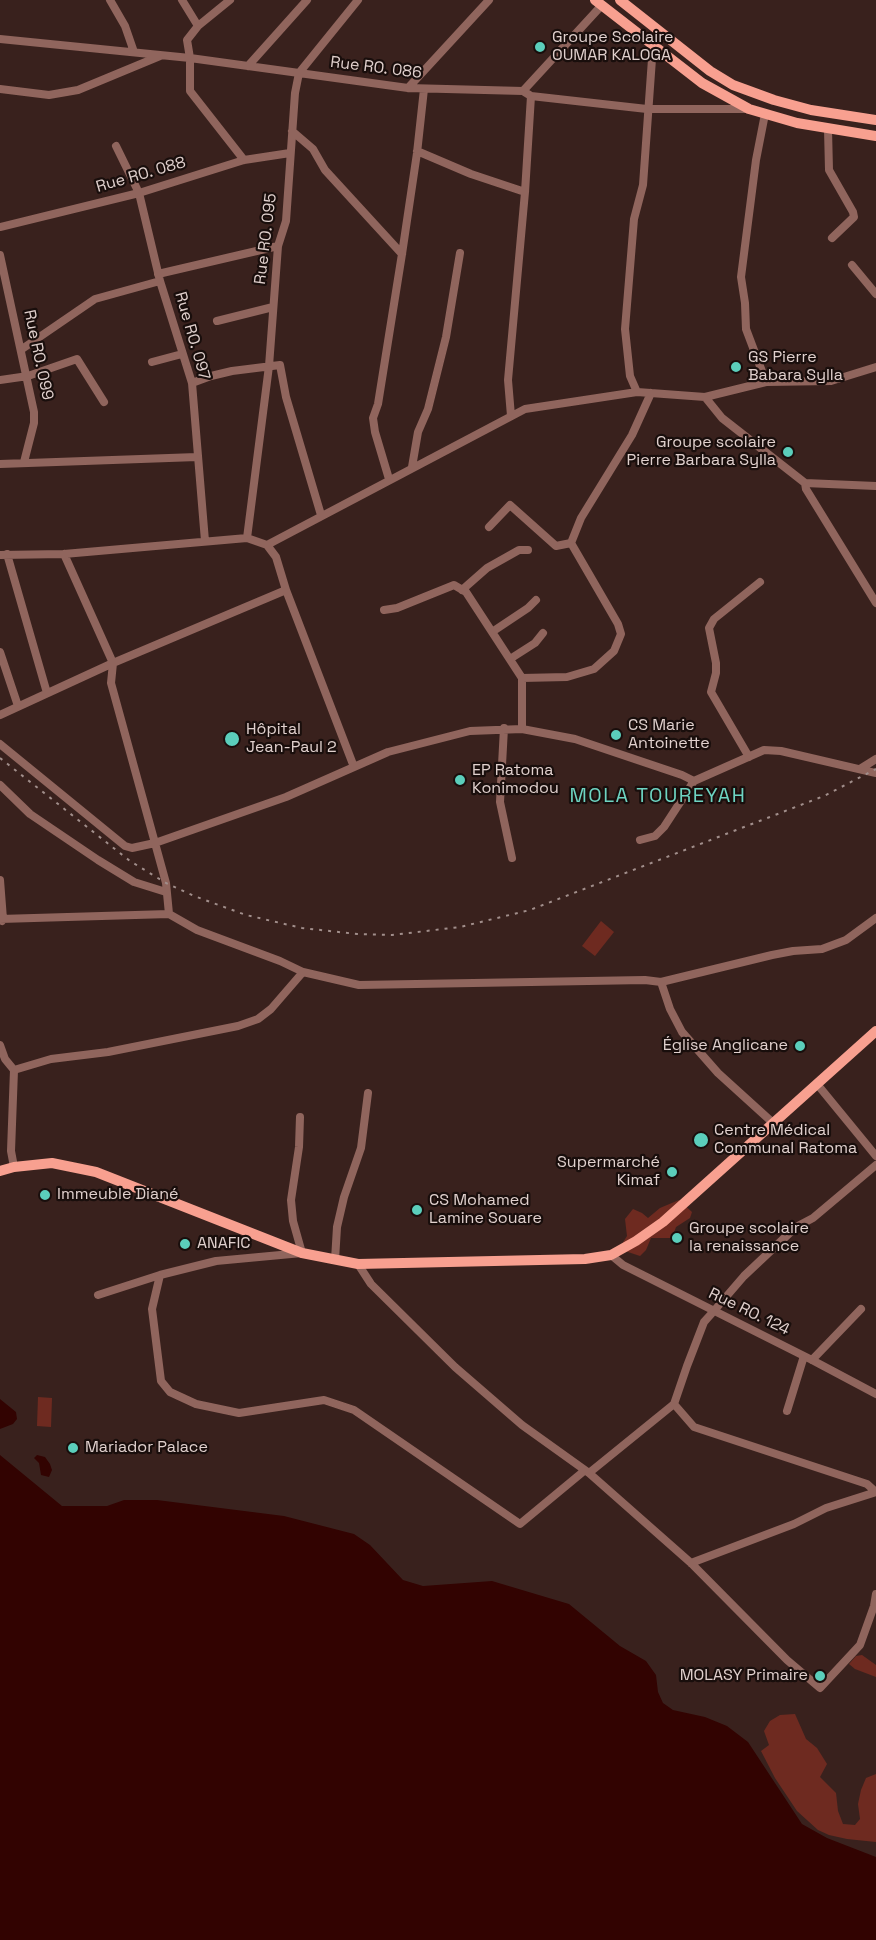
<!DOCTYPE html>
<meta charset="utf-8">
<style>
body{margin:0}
canvas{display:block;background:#39211d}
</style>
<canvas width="876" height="1940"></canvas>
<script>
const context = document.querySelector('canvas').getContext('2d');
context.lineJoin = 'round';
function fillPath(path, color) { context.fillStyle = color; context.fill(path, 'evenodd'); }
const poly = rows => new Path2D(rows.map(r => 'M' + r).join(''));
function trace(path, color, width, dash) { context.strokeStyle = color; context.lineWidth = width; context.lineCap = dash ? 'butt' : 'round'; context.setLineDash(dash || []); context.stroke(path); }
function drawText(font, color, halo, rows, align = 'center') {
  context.font = font + ' "Space Grotesk",sans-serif'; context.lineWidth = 4.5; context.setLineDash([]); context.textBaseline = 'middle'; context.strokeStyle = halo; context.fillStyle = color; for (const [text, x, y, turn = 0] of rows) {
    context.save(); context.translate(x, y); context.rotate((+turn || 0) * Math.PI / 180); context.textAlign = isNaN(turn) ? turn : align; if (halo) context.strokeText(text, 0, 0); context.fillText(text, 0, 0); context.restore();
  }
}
const green = poly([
 [601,921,614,932,595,956,582,946],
 [679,1200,692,1212,690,1218,676,1227,672,1238,651,1238,646,1250,640,1256,625,1251,622,1244,627,1236,625,1219,633,1209,642,1213,648,1218,660,1208],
 [38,1397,52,1398,51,1427,37,1426],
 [862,1655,876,1665,876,1677,855,1669,849,1664,856,1656],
 [795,1714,806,1739,817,1748,827,1764,820,1777,836,1793,838,1811,843,1824,855,1825,860,1819,858,1804,861,1790,866,1778,876,1774,876,1842,847,1839,829,1835,818,1830,797,1811,775,1778,761,1751,769,1745,764,1731,770,1721,780,1715]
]);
const water = poly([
 [0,1399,16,1412,17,1419,13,1424,0,1429],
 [0,1455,62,1506,107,1506,124,1500,157,1500,284,1516,354,1534,370,1545,403,1580,423,1586,492,1581,569,1604,620,1646,646,1661,656,1675,658,1692,663,1703,673,1710,705,1717,727,1726,748,1742,802,1824,827,1838,876,1857,876,1940,0,1940],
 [37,1455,45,1457,50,1464,52,1470,49,1477,41,1475,39,1463,34,1458]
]);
const minor = poly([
 [110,0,125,26,134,52],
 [182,0,198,26],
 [230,0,198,26,187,40,190,58,190,91,244,160],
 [0,39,190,58,408,88,523,91,531,96,647,109,748,109],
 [248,66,307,0],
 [408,88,489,0],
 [0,89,49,95,78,90,160,56],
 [523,91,602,5],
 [765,114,756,160,741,277,745,303,746,329,766,382],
 [828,129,829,170,853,212,854,217,832,238],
 [292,131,313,149,325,170,402,254],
 [116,146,139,193,160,281,192,383,205,541],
 [417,151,471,174,525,192],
 [0,227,139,193,244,160,290,153],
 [0,255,34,412,34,423,24,462],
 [852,265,876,294],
 [158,274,278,246],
 [217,321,273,307],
 [22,349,95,299,160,281],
 [152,362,182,354],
 [0,380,28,376,77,359,104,402],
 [192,383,211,376,232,371,280,365,286,397,321,515],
 [637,392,630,376,625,329,634,219,643,185,653,45],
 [705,397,722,418,805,483,806,489,876,603],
 [511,416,508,380,525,192,531,96],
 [0,464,197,457],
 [412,467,418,432,428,409,446,337,460,253],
 [389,479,375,432,373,418,378,404,402,254,417,153,424,89],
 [805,483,876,486],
 [489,527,510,505,556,546,571,543],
 [247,538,269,366,278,246,286,221,295,93,299,73,358,0],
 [267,545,525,409,637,392,705,397,766,382,831,381,876,367],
 [7,554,47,693],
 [64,554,113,663,111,683,166,883,169,914],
 [0,555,64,554,247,538,267,545,276,557,286,590,354,767],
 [462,590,487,568,519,550,528,550],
 [384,610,397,608,454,585,466,592,522,678,522,729],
 [492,632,528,608,536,600],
 [0,652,18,706],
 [510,659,535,643,543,633],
 [522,678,567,677,594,669,614,651,621,634,618,624,571,543,581,518,632,435,651,393],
 [0,715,113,663,286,590],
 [504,728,500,802,512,858],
 [0,744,125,846,132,848,155,843,286,797,388,752,470,731,522,729,575,739,682,775,694,781,764,750,781,751,876,773],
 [749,757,711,692,716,673,716,663,709,628,714,619,760,582],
 [860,769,876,759],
 [0,785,30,814,98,860,134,882,166,892],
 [640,840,655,836,664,827,694,781],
 [0,880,3,919,2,921],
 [0,919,169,914,197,930,280,961,303,972,359,985,645,980,661,982,772,955,793,951,822,949,846,940,876,918],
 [661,982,670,1009,682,1032,718,1073,772,1122],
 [0,1045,5,1059,14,1070,51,1059,108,1052,238,1026,258,1019,271,1009,303,972],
 [817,1084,876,1156],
 [300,1117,299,1147,291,1200,293,1221,302,1253,216,1261,160,1275,152,1309,161,1381,170,1392,196,1404,239,1413,324,1400,354,1410,520,1524,584,1471],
 [876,1165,813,1218,796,1227,744,1276,713,1312,704,1322,687,1366,674,1404,694,1427,867,1484,876,1492],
 [14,1167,11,1151,14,1070],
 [611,1255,623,1265,812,1360,876,1394],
 [335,1260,337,1227,344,1197,361,1148,368,1093],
 [358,1264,371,1284,455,1367,522,1425,589,1473,691,1563,787,1660,820,1688,860,1645,874,1606,876,1594],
 [98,1295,160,1275],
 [812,1360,861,1309],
 [787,1411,804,1356],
 [589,1473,674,1404],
 [691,1563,794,1524,826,1508,876,1492]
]);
const major = poly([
 [595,0,702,83,749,109,797,123,876,136],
 [620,0,710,71,733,85,774,100,811,110,876,120],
 [0,1171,14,1167,52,1163,96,1172,302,1253,358,1264,585,1259,611,1255,636,1241,663,1222,876,1031]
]);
const rail = poly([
 [0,758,130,861,166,883,194,896,246,915,302,928,357,934,392,935,460,927,530,910,824,796,876,769]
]);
const markers = [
 [540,47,6,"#5bcebb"],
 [736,367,6,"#5bcebb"],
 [788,452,6,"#5bcebb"],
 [616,735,6,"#5bcebb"],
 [232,739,8,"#5bcebb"],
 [460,780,6,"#5bcebb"],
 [800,1046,6,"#5bcebb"],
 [701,1140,8,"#5bcebb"],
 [672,1172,6,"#5bcebb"],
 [45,1195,6,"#5bcebb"],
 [417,1210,6,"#5bcebb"],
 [677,1238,6,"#5bcebb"],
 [185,1244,6,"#5bcebb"],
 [73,1448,6,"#5bcebb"],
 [820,1676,6,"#5bcebb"]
];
const poiNames = [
 ["Groupe Scolaire",552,38],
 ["OUMAR KALOGA",552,56],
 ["GS Pierre",748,358],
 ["Babara Sylla",748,376],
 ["Groupe scolaire",776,443,"right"],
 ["Pierre Barbara Sylla",776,461,"right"],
 ["CS Marie",628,726],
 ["Antoinette",628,744],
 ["Hôpital",246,730],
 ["Jean-Paul 2",246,748],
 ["EP Ratoma",472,771],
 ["Konimodou",472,789],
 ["Église Anglicane",788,1046,"right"],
 ["Centre Médical",714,1131],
 ["Communal Ratoma",714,1149],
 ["Supermarché",660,1163,"right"],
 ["Kimaf",660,1181,"right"],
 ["Immeuble Diané",57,1195],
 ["CS Mohamed",429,1201],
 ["Lamine Souare",429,1219],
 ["Groupe scolaire",689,1229],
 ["la renaissance",689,1247],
 ["ANAFIC",197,1244],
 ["Mariador Palace",85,1448],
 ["MOLASY Primaire",808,1676,"right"]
];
const streetNames = [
 ["Rue RO. 086",376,68,7],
 ["Rue RO. 088",141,175,-16],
 ["Rue RO. 095",266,239,-83],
 ["Rue RO. 097",192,336,74],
 ["Rue RO. 099",38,355,78],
 ["Rue RO. 124",749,1312,26]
];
const quarterNames = [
 ["MOLA TOUREYAH",658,797]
];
fillPath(green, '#6e2a20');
fillPath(water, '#320301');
trace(minor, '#90655d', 8);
trace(major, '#f8a090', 10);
trace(rail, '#a18e8b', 2, [3, 6]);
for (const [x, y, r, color] of markers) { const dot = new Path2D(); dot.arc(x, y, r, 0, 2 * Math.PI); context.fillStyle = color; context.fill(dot); trace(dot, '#190e0c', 2); }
drawText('16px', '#e0d0cd', '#190e0c', poiNames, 'left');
drawText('16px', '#e0d0cd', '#190e0c', streetNames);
context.letterSpacing = '1.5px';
drawText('20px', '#6ed4c2', '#190e0c', quarterNames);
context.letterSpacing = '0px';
</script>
